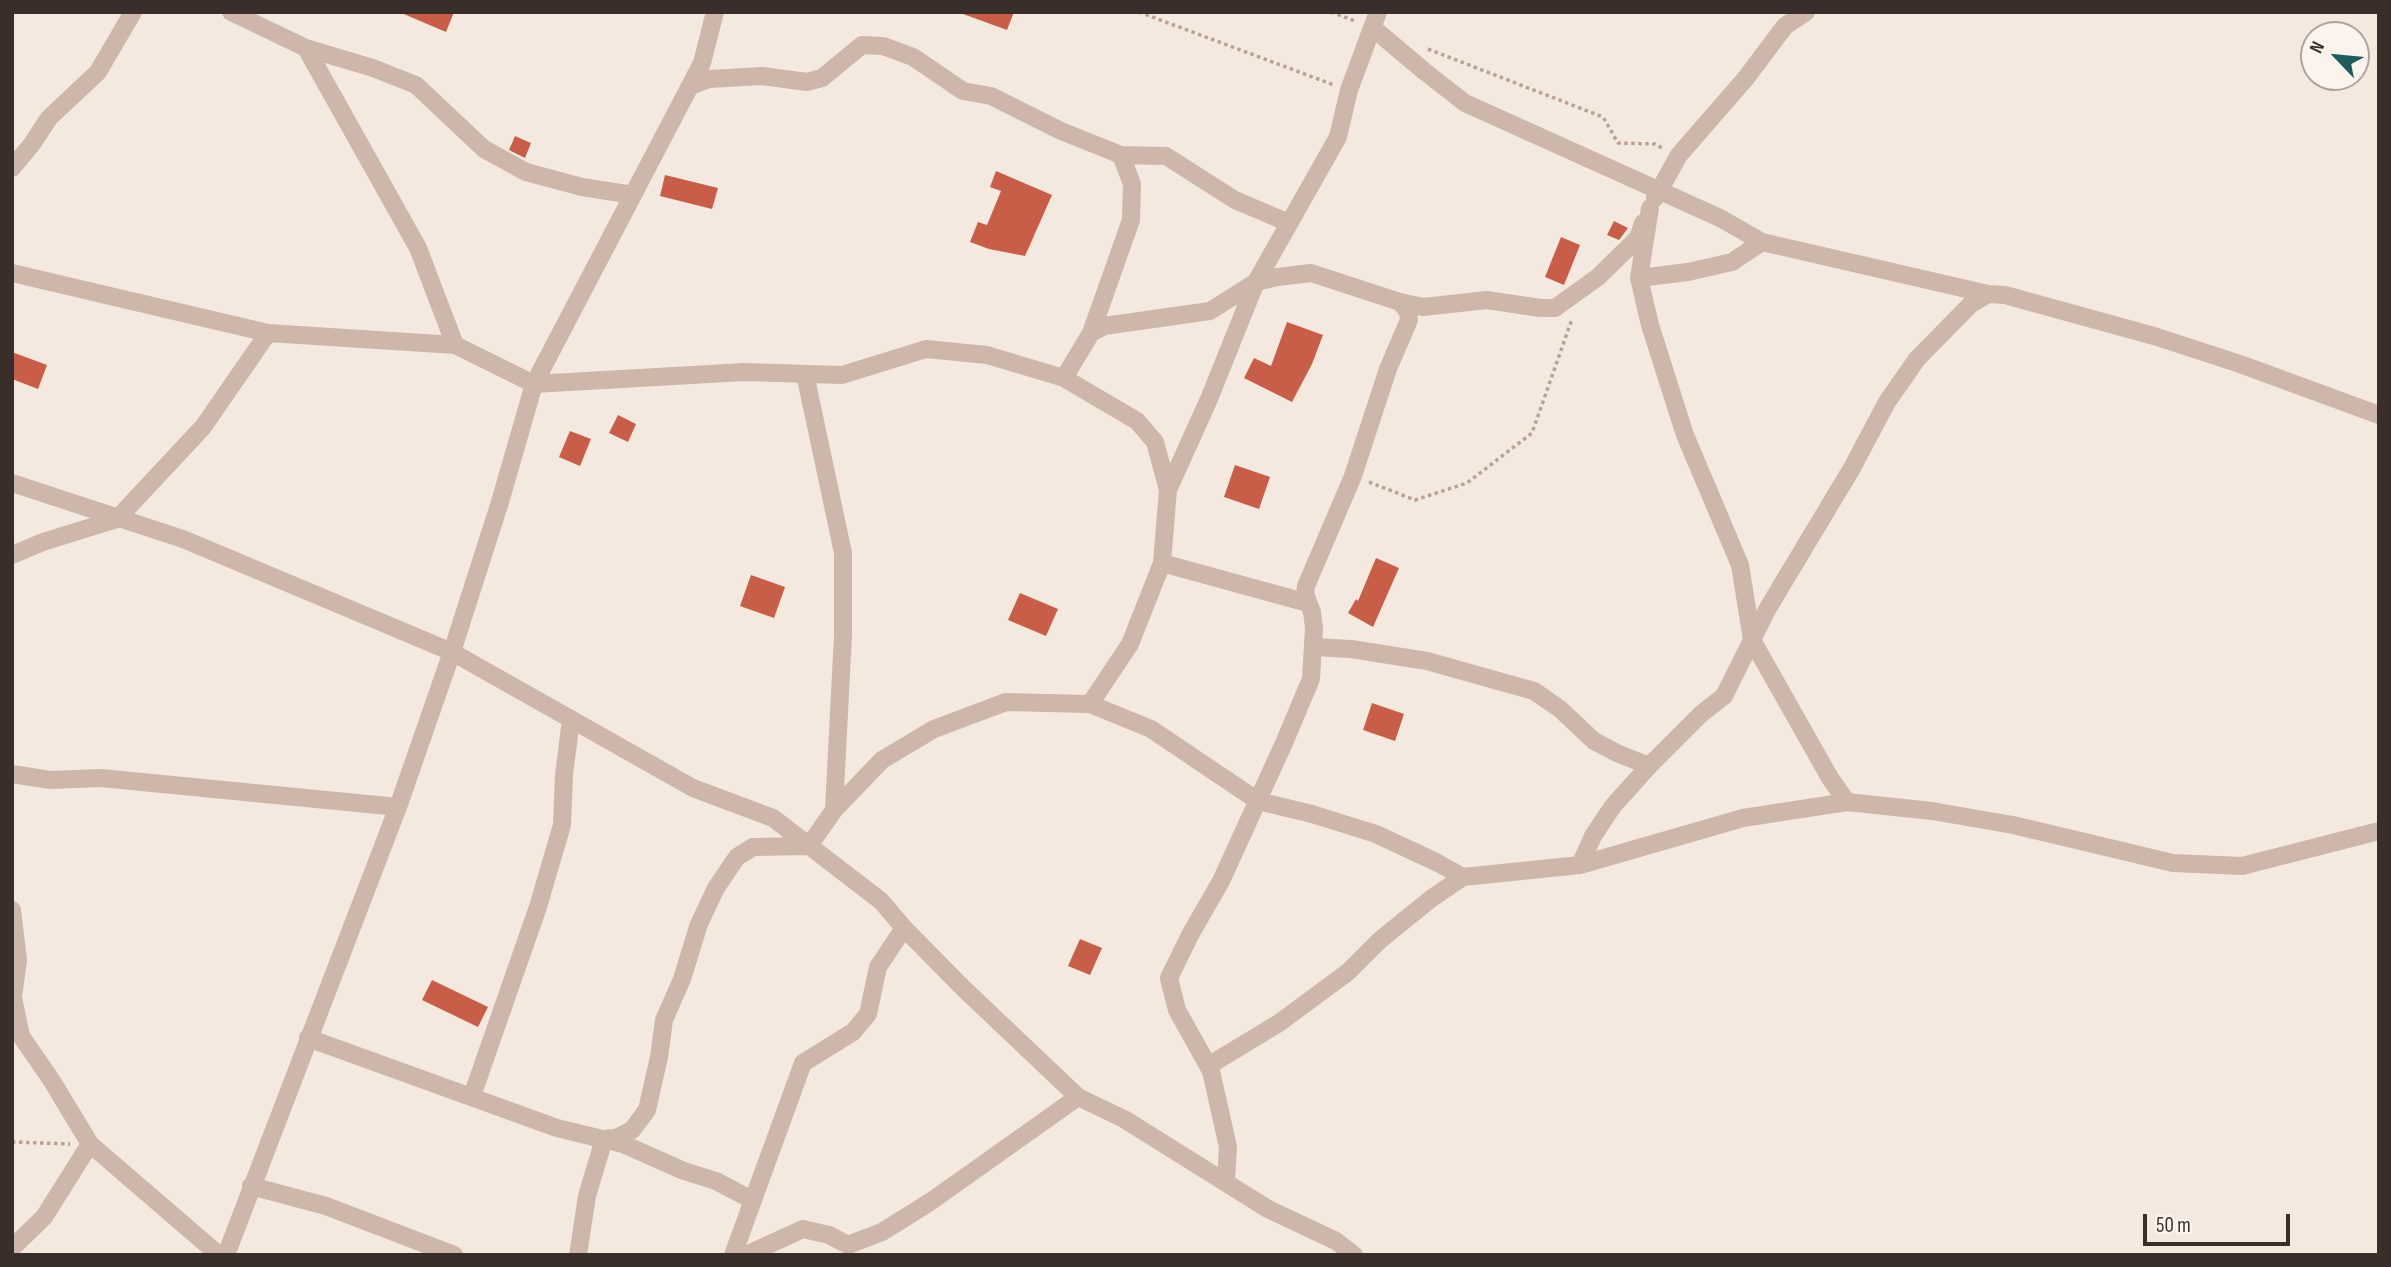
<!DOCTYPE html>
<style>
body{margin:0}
#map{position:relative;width:2391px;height:1267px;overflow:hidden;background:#f4e9df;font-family:"Sofia Sans Condensed",sans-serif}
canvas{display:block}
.frame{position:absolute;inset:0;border:14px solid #3a2e2a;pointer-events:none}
.north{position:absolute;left:2300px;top:21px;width:70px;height:70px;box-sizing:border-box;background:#fbf3ec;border:2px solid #aea49e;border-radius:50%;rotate:296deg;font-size:19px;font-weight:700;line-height:28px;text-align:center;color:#3a2e2a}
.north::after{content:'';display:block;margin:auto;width:24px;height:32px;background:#1e5d5d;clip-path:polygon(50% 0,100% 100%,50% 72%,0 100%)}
.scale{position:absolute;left:2143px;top:1214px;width:147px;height:32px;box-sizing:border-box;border:4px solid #3a2e2a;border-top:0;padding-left:9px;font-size:21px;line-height:24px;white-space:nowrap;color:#3a2e2a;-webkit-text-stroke:5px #fbf3ec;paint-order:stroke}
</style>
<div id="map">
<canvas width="2391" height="1267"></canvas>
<div class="frame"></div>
<div class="north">N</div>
<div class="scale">50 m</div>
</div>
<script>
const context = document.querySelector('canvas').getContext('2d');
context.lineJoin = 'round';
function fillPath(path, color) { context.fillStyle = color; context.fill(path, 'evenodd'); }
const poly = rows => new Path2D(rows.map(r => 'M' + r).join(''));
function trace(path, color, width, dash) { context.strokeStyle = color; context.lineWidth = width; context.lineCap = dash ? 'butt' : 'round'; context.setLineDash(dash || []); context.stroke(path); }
const building = poly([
 [399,12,454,12,446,32],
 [963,12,1014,12,1007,30,963,14],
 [515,136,531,143,525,158,509,150],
 [996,171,1052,195,1025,256,989,249,970,242,978,222,987,225,1001,191,990,187],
 [665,175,718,188,712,209,660,196],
 [1614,221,1628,228,1619,240,1607,235],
 [1561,237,1580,245,1564,285,1545,277],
 [1287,322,1323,335,1312,364,1292,402,1244,378,1254,358,1271,366],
 [12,352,47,365,38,389,12,379],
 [618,415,636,424,628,442,609,433],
 [570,431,591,439,580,466,559,457],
 [1235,465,1270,477,1259,509,1224,497],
 [1376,558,1399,568,1373,627,1348,613,1356,599,1358,601],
 [751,575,785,587,774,618,740,606],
 [1020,593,1058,609,1046,636,1008,620],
 [1372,703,1404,714,1395,741,1363,730],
 [1080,939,1102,948,1090,975,1068,966],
 [432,980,488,1007,478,1027,422,1000]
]);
const path = poly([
 [1139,12,1334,85],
 [1331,12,1355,21],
 [1428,49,1603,117,1618,143,1655,144,1664,149],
 [1369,482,1415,500,1467,483,1532,433,1572,319],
 [12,1142,70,1144]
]);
const minor = poly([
 [231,12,306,48,418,248,455,345],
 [1373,28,1424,71,1465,103,1720,218,1762,242,1988,294],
 [306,48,373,68,416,85,484,149,526,172,582,187,633,195],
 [690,86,709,79,762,76,807,82,822,78,862,45,883,46,913,57,963,91,991,96,1061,131,1121,155,1166,156,1235,200,1289,223],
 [12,168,32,144,49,118,98,72,133,12],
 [1655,198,1679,155,1746,78,1785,26,1806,12],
 [1650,208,1639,278,1650,325,1685,435,1740,565,1752,640,1830,778,1847,802,1932,811,2013,825,2173,863,2242,866,2379,831],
 [12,273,268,333],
 [1639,278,1688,272,1732,262,1762,242],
 [1400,302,1423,307,1487,300,1540,308,1555,308,1598,277,1638,238,1643,223],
 [1091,333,1131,220,1132,184,1121,155],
 [1064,378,1091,333,1104,326,1210,311,1256,282,1338,137,1349,90,1378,12],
 [12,483,183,539,452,652,693,788,773,818,881,901,904,928,961,986,1078,1097,1124,1119,1268,1209,1336,1241,1354,1255],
 [1168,490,1209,399,1256,282,1278,277,1311,273,1400,302,1408,312,1409,320,1388,369,1353,476,1306,586,1305,594,1312,612,1314,628,1311,679,1284,743,1221,881,1190,935,1169,978,1177,1010,1211,1071,1228,1147,1226,1181],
 [12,555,43,542,117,519,203,427,268,333,455,345,534,384,744,372,842,375,926,349,987,355,1064,378,1137,421,1155,442,1168,490,1162,563,1130,644,1090,704],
 [1162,563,1308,603],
 [1313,647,1351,649,1427,661,1534,691,1560,709,1594,741,1617,753,1649,766],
 [12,774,50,780,101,778,398,807],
 [834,810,882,760,934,729,1006,702,1090,704,1151,729,1258,801,1312,814,1376,834,1436,862,1463,877,1580,865,1743,818,1847,802],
 [1580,865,1593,836,1613,806,1649,766,1701,714,1724,696,1768,608,1852,468,1887,402,1917,359,1971,304,1988,294,2005,295,2154,336,2240,364,2379,415],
 [12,910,18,960,13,997,21,1036,52,1081,90,1144,219,1255],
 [308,1038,557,1128,623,1144,684,1171,716,1181,752,1200],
 [1208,1066,1279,1023,1348,972,1380,940,1432,898,1463,877],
 [472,1096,538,907,562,825,564,775,571,719],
 [251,1186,326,1206,454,1255],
 [12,1248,44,1217,90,1144],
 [226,1255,398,807,452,652,500,502,534,384,702,63,715,12],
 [578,1255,587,1196,604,1139,616,1138,632,1130,647,1110,659,1057,664,1020,682,979,699,924,716,888,737,857,753,847,809,846,834,810,843,635,843,553,805,374],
 [733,1255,803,1063,853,1032,868,1014,878,967,904,928],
 [746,1255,803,1229,829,1235,848,1245,882,1232,930,1202,1078,1097]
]);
fillPath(building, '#c95e48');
trace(path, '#b9a194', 3.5, [3.5, 3.5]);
trace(minor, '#cdb7aa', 18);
</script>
